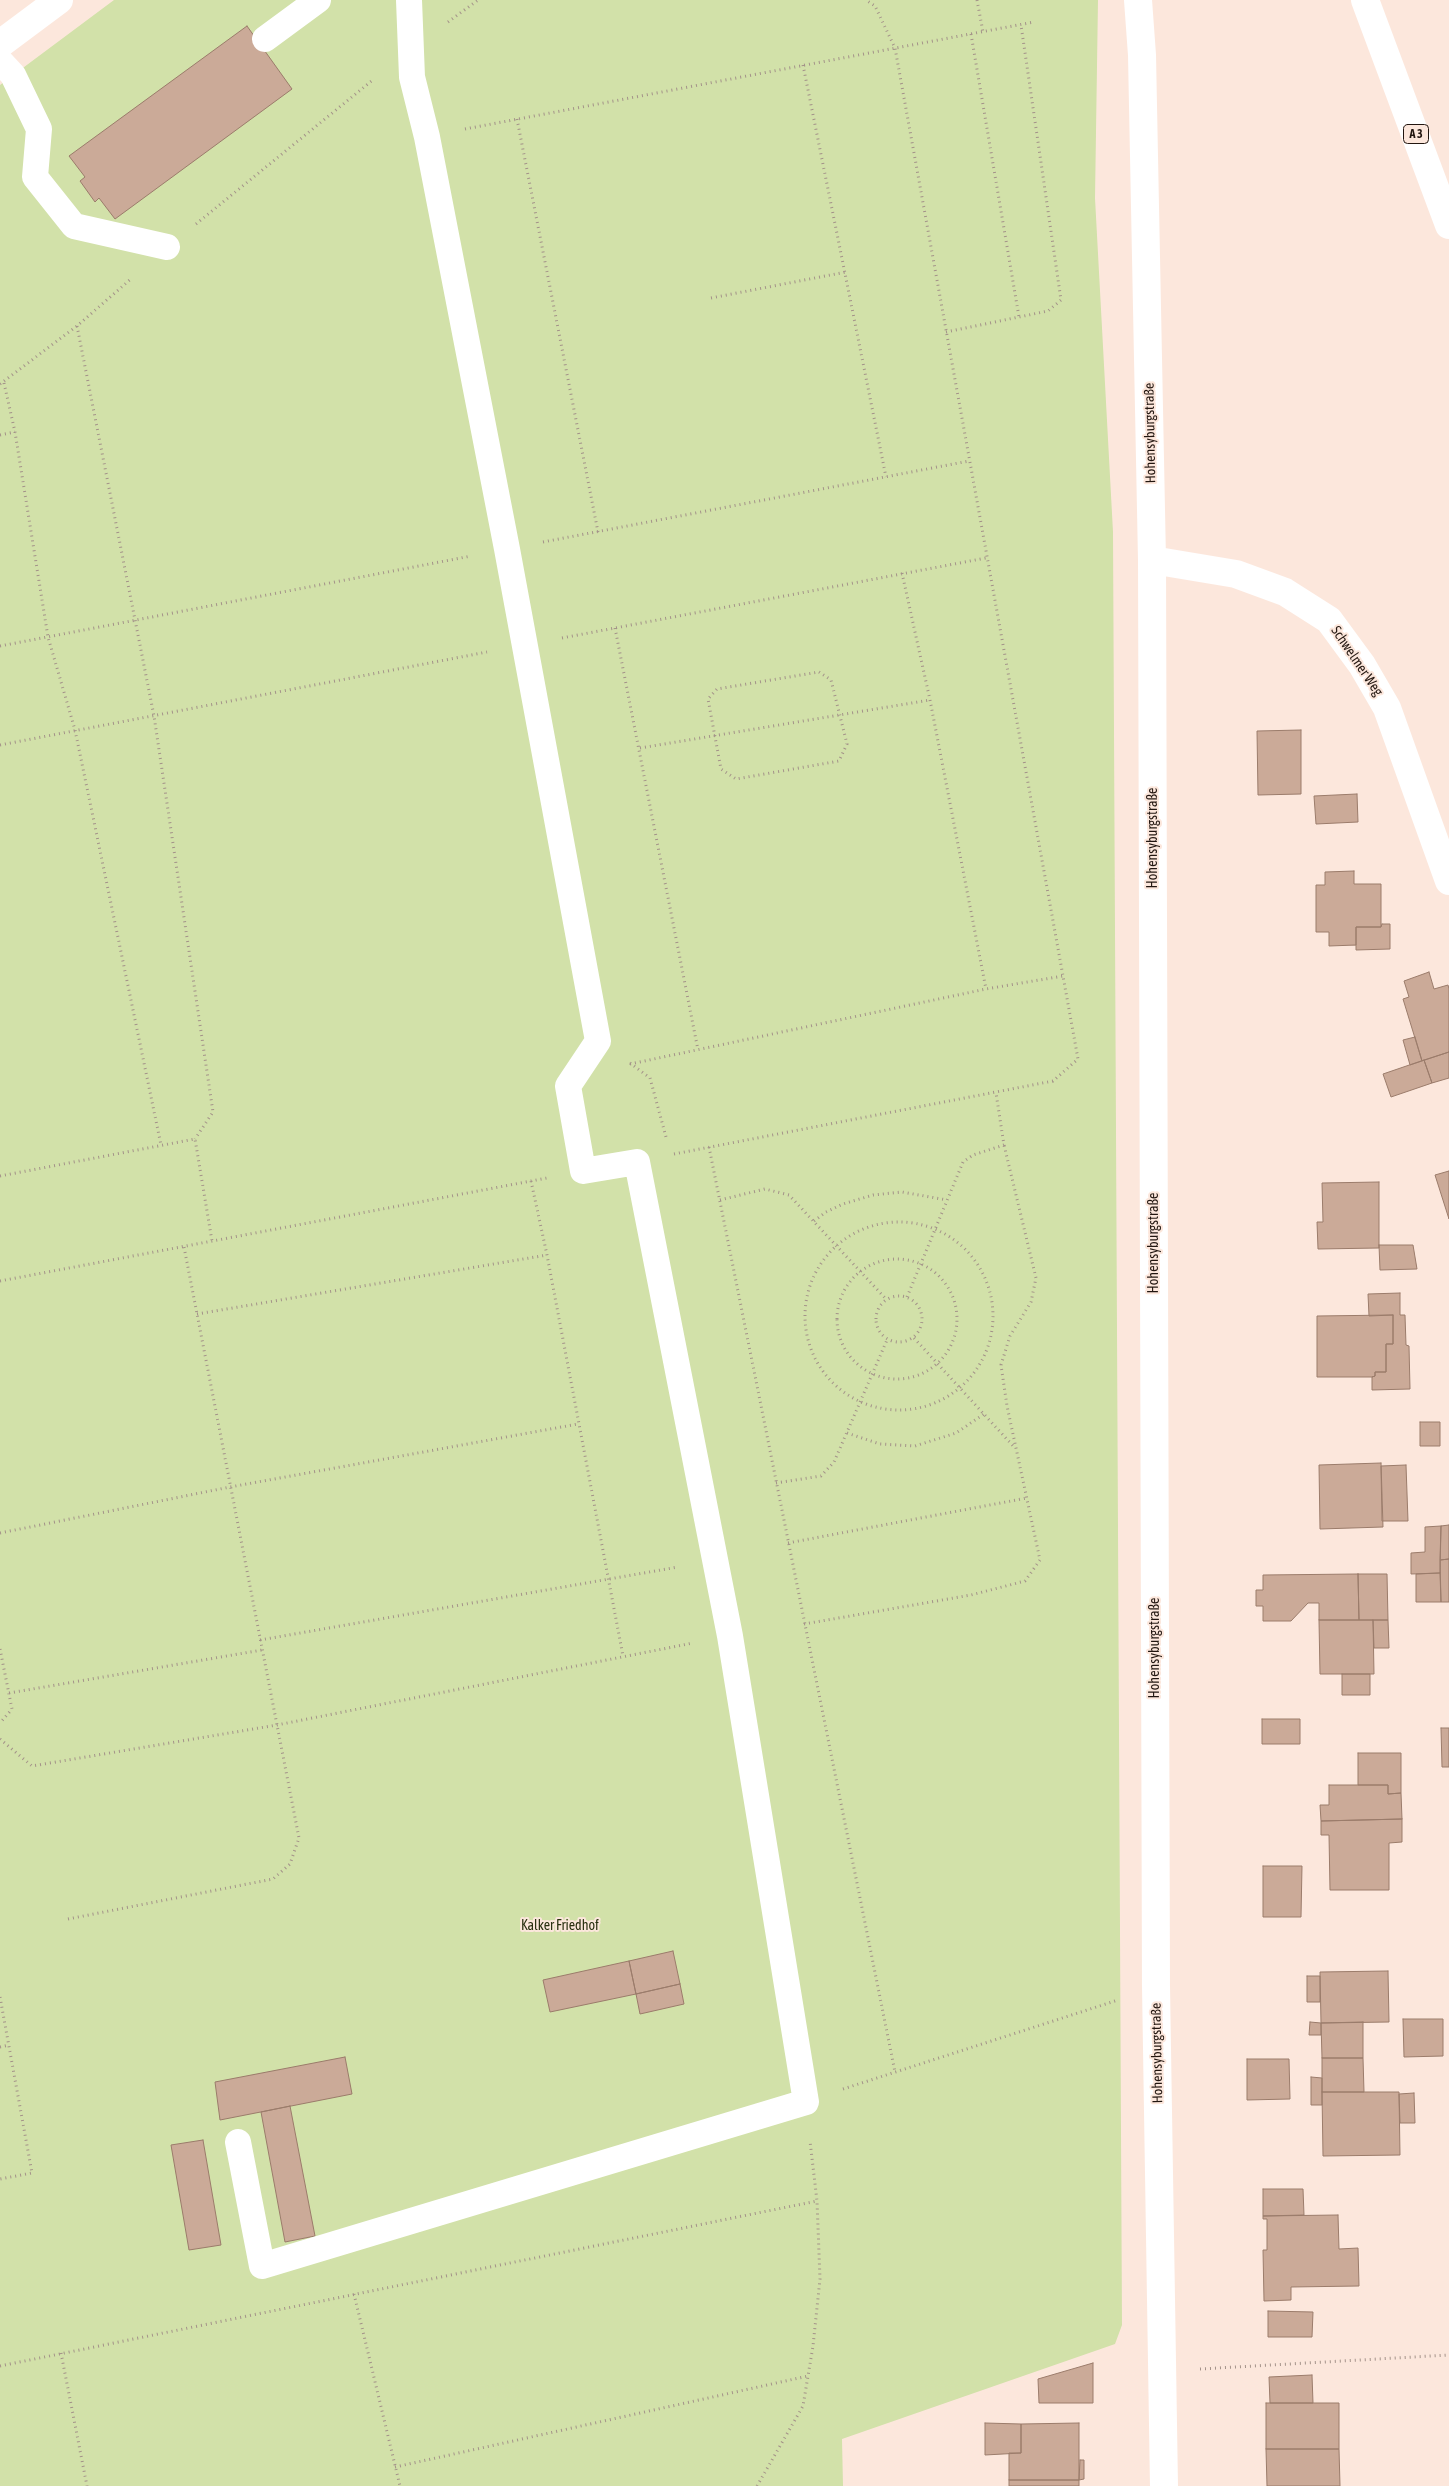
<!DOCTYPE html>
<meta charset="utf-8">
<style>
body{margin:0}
canvas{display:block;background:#fce7dc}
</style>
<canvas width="1449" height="2486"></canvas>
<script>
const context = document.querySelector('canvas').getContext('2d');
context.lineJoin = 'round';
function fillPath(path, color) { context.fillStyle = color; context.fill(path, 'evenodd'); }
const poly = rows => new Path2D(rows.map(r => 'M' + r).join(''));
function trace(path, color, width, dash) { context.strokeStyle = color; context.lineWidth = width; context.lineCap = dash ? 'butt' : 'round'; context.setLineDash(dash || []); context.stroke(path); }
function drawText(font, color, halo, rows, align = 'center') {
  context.font = font + ' "Asap Condensed",sans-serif'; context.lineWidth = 4; context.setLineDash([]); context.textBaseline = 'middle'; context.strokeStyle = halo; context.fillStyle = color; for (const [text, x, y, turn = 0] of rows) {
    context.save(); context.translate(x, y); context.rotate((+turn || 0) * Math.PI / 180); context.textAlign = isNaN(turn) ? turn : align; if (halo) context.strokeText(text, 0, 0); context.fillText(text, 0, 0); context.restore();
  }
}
const green = poly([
 [114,0,1098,0,1095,198,1113,532,1122,2325,1115,2344,842,2439,843,2486,0,2486,0,85]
]);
const building = poly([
 [247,26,292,89,115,219,99,198,95,202,80,181,85,177,69,156,247,26],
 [1301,730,1301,794,1258,795,1257,731,1301,730],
 [1357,794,1358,822,1316,824,1314,796,1357,794],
 [1354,871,1354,884,1381,884,1381,927,1356,927,1356,945,1329,946,1329,932,1316,932,1316,885,1325,885,1325,872,1354,871],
 [1382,924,1390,924,1390,949,1356,950,1356,927,1381,927,1382,924],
 [1429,972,1434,989,1448,985,1449,989,1449,1052,1422,1061,1403,999,1409,997,1404,981,1429,972],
 [1415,1037,1422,1061,1410,1065,1403,1040,1415,1037],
 [1449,1052,1449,1078,1432,1083,1424,1060,1449,1052],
 [1424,1060,1432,1083,1391,1097,1383,1074,1424,1060],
 [1449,1171,1449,1219,1435,1175,1449,1171],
 [1379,1182,1379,1248,1318,1249,1317,1222,1323,1222,1322,1183,1379,1182],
 [1379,1245,1413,1245,1417,1269,1380,1270,1379,1245],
 [1400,1293,1400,1315,1405,1315,1406,1345,1409,1346,1410,1389,1372,1390,1372,1377,1375,1376,1375,1372,1386,1372,1386,1344,1393,1344,1393,1315,1369,1316,1368,1294,1400,1293],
 [1393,1315,1393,1344,1386,1344,1386,1372,1375,1372,1375,1376,1372,1377,1317,1377,1317,1316,1393,1315],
 [1420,1422,1440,1422,1440,1446,1420,1446,1420,1422],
 [1381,1463,1383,1527,1320,1529,1319,1465,1381,1463],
 [1406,1465,1408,1521,1382,1521,1381,1466,1406,1465],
 [1449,1525,1449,1559,1440,1560,1441,1526,1449,1525],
 [1441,1526,1440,1573,1411,1574,1411,1553,1425,1552,1425,1527,1441,1526],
 [1449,1559,1449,1602,1441,1602,1440,1560,1449,1559],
 [1440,1573,1441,1602,1416,1602,1416,1574,1440,1573],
 [1358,1574,1359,1620,1319,1620,1319,1603,1308,1603,1291,1621,1263,1621,1263,1606,1256,1606,1256,1590,1263,1590,1263,1575,1358,1574],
 [1358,1574,1387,1574,1388,1620,1359,1620,1358,1574],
 [1319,1620,1373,1620,1374,1674,1320,1674,1319,1620],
 [1373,1620,1388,1620,1389,1648,1374,1648,1373,1620],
 [1342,1674,1370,1674,1370,1695,1342,1695,1342,1674],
 [1262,1719,1300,1719,1300,1744,1262,1744,1262,1719],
 [1441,1728,1449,1728,1449,1767,1442,1767,1441,1728],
 [1358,1753,1401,1753,1401,1793,1388,1794,1388,1785,1358,1785,1358,1753],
 [1329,1785,1388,1785,1388,1794,1401,1793,1402,1819,1321,1821,1320,1805,1329,1805,1329,1785],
 [1402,1819,1402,1842,1389,1843,1389,1890,1330,1890,1329,1835,1321,1835,1321,1821,1402,1819],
 [1263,1866,1302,1866,1301,1917,1263,1917,1263,1866],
 [673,1951,680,1984,636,1994,629,1961,673,1951],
 [629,1961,636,1994,550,2012,543,1980,629,1961],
 [1388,1971,1389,2022,1321,2023,1320,1972,1388,1971],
 [1307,1976,1320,1976,1320,2002,1307,2002,1307,1976],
 [680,1984,684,2004,640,2014,636,1994,680,1984],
 [1403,2019,1443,2019,1443,2056,1404,2057,1403,2019],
 [1310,2022,1321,2023,1321,2035,1309,2035,1310,2022],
 [1363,2022,1363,2058,1322,2058,1321,2023,1363,2022],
 [345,2057,352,2094,220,2120,215,2082,345,2057],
 [1322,2058,1363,2058,1364,2092,1322,2092,1322,2058],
 [1247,2059,1289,2059,1290,2099,1247,2100,1247,2059],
 [1311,2077,1322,2078,1322,2105,1311,2105,1311,2077],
 [1322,2092,1399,2092,1400,2155,1323,2156,1322,2092],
 [1414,2093,1415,2123,1400,2123,1399,2094,1414,2093],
 [290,2106,315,2236,285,2242,261,2112,290,2106],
 [203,2140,221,2245,189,2250,171,2145,203,2140],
 [1263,2189,1303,2189,1304,2215,1263,2216,1263,2189],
 [1338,2215,1339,2249,1358,2248,1359,2286,1291,2287,1291,2300,1264,2301,1263,2250,1267,2250,1267,2219,1263,2219,1263,2216,1338,2215],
 [1268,2311,1313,2312,1312,2337,1268,2337,1268,2311],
 [1093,2363,1093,2403,1039,2403,1038,2379,1093,2363],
 [1312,2375,1313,2403,1270,2403,1269,2377,1312,2375],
 [1266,2403,1339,2403,1339,2449,1266,2449,1266,2403],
 [985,2423,1021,2424,1021,2453,985,2455,985,2423],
 [1079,2423,1079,2480,1009,2480,1009,2453,1021,2453,1021,2424,1079,2423],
 [1266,2449,1339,2449,1340,2486,1267,2486,1266,2449],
 [1080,2460,1084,2460,1084,2479,1079,2480,1080,2460],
 [1009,2480,1079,2480,1079,2486,1009,2486,1009,2480]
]);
const path = poly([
 [977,0,983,32],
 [448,22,478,0],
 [971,34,1019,317],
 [803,65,886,477],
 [517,119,598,532],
 [465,129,1034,22],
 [196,224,374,79],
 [711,298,846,272],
 [77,326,154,716,213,1112,195,1139],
 [946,332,1048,311,1061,300,1021,25],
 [4,383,15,432,48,637,75,730,161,1145],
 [0,384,77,326,132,278],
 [0,435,15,432],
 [543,542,969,461],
 [902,573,930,700,986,989],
 [615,628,698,1050],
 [562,638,986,558],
 [0,646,471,556],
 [819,672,831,680,847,744,839,761,736,779,721,769,708,699,717,689,819,672],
 [0,745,487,652],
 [640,748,930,700],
 [630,1063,650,1078,666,1137],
 [630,1064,986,989,1063,976],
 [709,1147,895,2072],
 [674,1154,1053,1081,1078,1059,895,48,875,6,866,0],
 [0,1176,195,1139,212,1241],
 [531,1181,547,1255,623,1656],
 [720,1200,765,1189,789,1195,886,1299],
 [814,1221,826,1212,843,1204,873,1195,902,1192,947,1200],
 '805 1316a94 94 0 1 1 188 0a94 94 0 1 1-188 0Z',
 '837 1319a60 60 0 1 1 120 0a60 60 0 1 1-120 0Z',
 [0,1281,547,1178],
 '876 1319a23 23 0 1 1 46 0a23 23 0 1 1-46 0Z',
 [907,1297,963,1162,973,1155,1004,1145,996,1093],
 [197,1314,547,1255],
 [914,1338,1015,1448],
 [847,1433,880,1444,915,1446,956,1433,984,1414],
 [776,1483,821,1476,834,1462,887,1340],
 [0,1533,230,1487,578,1424],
 [788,1543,1027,1498],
 [804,1624,971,1595,1025,1581,1040,1560,1007,1406,1001,1365,1010,1336,1031,1302,1036,1278,1004,1145],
 [260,1640,678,1567],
 [0,1649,12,1709,0,1723],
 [9,1693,262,1650],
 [0,1739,32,1766,277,1725,693,1643],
 [68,1919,273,1879,290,1864,299,1838,184,1247],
 [0,1997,32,2173,0,2179],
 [0,2047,9,2045],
 [843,2089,1118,2000],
 [354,2294,400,2486],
 [61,2353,87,2486],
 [0,2366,817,2201],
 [1200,2369,1449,2355],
 [395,2467,808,2376],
 [757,2486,803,2406,813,2346,820,2279,817,2201,810,2141]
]);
const lane = poly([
 [265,39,318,0],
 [0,61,13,75,39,129,35,177,74,226,167,247],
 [238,2142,262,2266,806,2102,730,1636,637,1162,583,1171,568,1086,598,1041,507,549,427,137,412,77,409,0]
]);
const street = poly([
 [1138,0,1142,55,1152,560,1156,1986,1164,2486],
 [0,44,59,0],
 [1152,560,1236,574,1285,592,1329,620,1362,665,1387,708,1449,881]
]);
const highway = poly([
 [1365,0,1449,225]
]);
const shields = [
 [1416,134,25]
];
const shieldNames = [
 ["A 3",1416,134]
];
const streetNames = [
 ["Hohensyburgstraße",1150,433,-91],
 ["Schwelmer Weg",1357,661,56],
 ["Hohensyburgstraße",1153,838,-90],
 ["Hohensyburgstraße",1154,1243,-90],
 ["Hohensyburgstraße",1155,1648,-90],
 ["Hohensyburgstraße",1157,2053,-91]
];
const parkNames = [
 ["Kalker Friedhof",560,1926]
];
fillPath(green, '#d2e1a9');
fillPath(building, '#cbaa98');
trace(building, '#9b7c6b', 1);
trace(path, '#a39289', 3, [1, 4]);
trace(lane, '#fff', 26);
trace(street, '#fff', 28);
trace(highway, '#fff', 28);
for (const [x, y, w] of shields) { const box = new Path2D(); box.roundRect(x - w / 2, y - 9.5, w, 19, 4); context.fillStyle = '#fce7dc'; context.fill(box); trace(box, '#221610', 1); }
drawText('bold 12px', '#221610', null, shieldNames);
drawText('14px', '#221610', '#fce7dc', streetNames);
drawText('14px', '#293010', '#fce7dc', parkNames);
</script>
